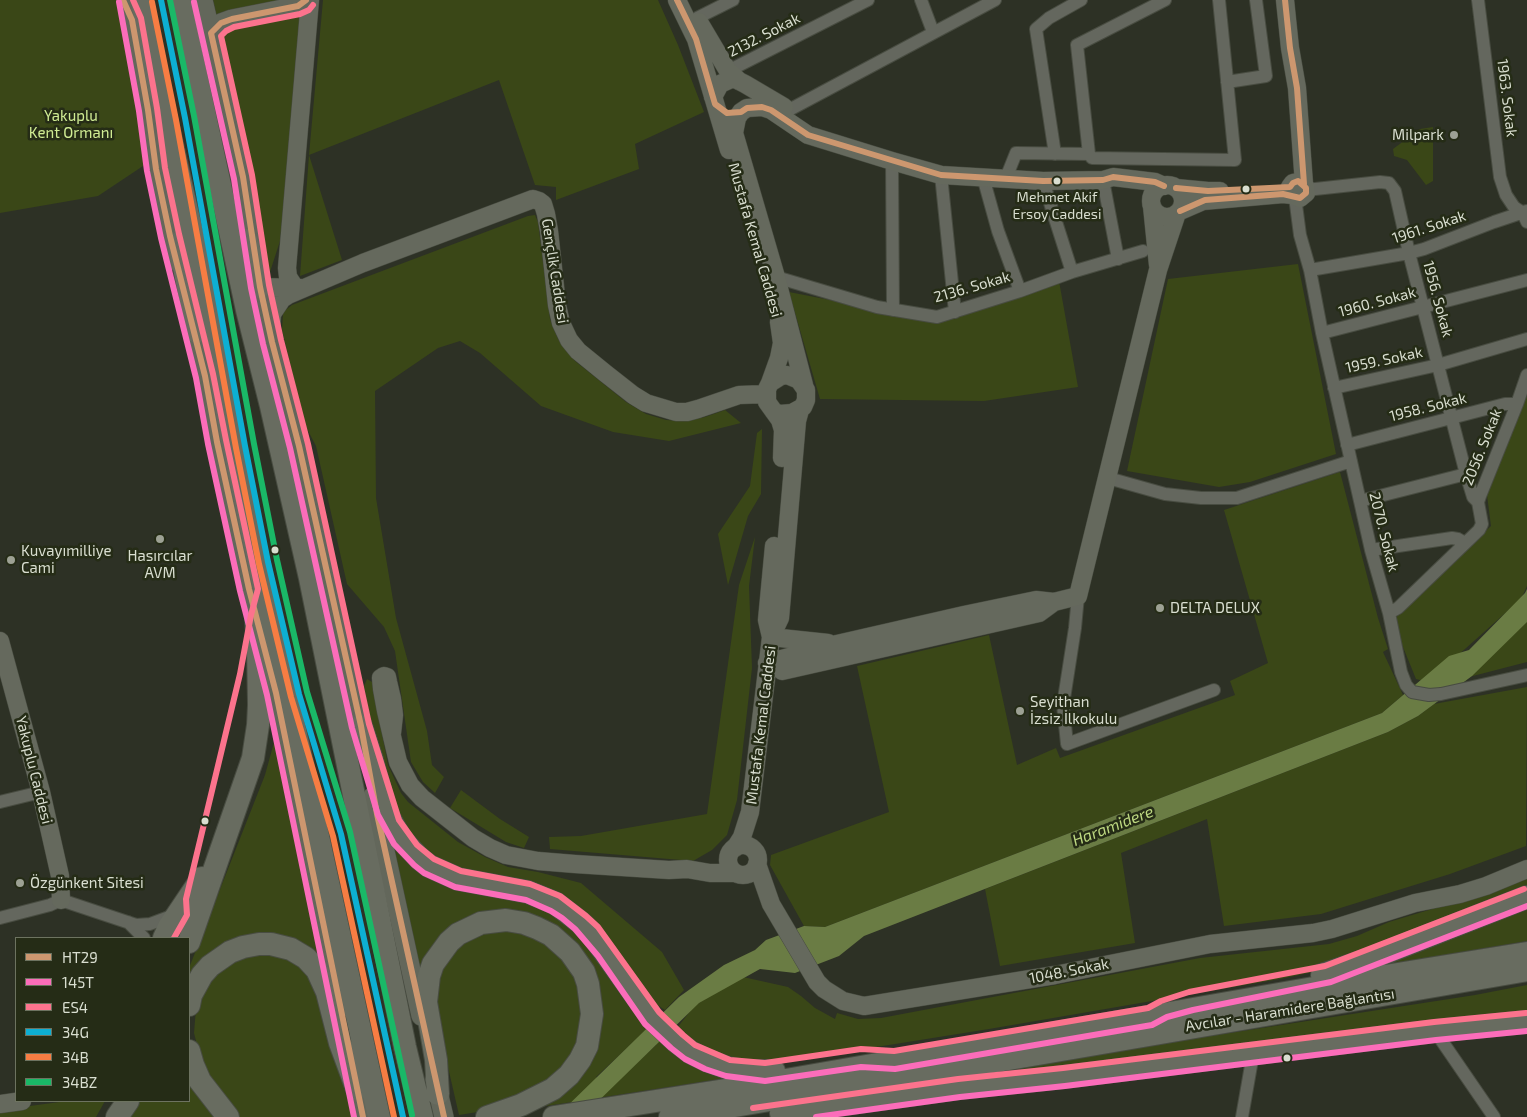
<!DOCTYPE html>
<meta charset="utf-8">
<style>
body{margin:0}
#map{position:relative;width:1527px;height:1117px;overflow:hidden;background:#2d3125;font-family:"Exo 2",sans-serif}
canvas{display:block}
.legend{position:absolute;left:15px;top:937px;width:175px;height:165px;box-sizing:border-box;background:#252c16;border:1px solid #6d7360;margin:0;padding:6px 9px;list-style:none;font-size:15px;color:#d9ded0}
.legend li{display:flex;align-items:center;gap:10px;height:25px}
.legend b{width:25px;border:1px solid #6d7360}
</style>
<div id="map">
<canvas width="1527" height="1117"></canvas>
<ul class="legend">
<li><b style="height:6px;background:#cd976f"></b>HT29</li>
<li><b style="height:6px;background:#fb6dba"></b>145T</li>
<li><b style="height:6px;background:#fc738d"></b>ES4</li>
<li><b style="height:6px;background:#0dafd3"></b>34G</li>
<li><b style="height:6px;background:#f77d43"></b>34B</li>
<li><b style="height:6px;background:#1ab867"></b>34BZ</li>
</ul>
</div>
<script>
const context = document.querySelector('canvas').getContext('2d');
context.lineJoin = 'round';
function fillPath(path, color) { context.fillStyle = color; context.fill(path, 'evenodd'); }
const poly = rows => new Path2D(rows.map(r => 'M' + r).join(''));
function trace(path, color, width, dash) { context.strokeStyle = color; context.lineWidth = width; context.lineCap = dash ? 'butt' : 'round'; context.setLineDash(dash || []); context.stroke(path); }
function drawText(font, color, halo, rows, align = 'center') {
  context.font = font + ' "Exo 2",sans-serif'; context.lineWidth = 5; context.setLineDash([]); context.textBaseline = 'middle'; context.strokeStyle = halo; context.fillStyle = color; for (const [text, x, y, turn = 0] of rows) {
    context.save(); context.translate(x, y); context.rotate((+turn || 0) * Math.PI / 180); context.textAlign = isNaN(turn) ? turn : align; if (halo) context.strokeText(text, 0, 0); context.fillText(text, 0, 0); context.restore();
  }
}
const green = poly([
 [0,0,118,0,126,19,149,162,98,196,0,213],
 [213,0,304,0,280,241,269,275,248,153],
 [323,0,658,0,678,45,704,112,635,144,639,169,556,200,556,187,535,185,499,80,309,155,342,260,300,276,309,155],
 [1433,127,1433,181,1426,185,1407,160,1394,156,1393,149,1420,129],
 [535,215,538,222,550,319,558,339,575,361,626,402,646,414,666,420,685,421,705,417,725,410,741,423,669,441,613,432,541,406,480,353,460,341,438,348,375,391,376,498,396,618,427,731,432,765,444,777,435,793,423,782,411,762,395,651,384,627,347,584,316,446,305,425,282,330,283,312,292,305,528,216],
 [1298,264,1336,454,1250,482,1219,487,1127,471,1168,279],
 [1059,281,1078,387,984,401,820,399,789,292,938,321],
 [1527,384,1527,586,1521,599,1428,682,1416,679,1392,620,1491,526,1487,495],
 [762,429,761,494,748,516,728,585,718,534,750,486,757,433],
 [1340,472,1378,618,1388,649,1383,652,1403,695,1382,713,825,927,804,926,770,865,771,855,889,812,857,666,989,635,1017,765,1056,748,1060,758,1235,695,1230,681,1268,663,1224,510],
 [755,537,749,586,752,668,737,800,727,835,712,850,693,861,550,849,549,837,581,836,707,814,739,585],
 [1527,621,1527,662,1469,677],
 [367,679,372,682,388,765,401,793,408,802,458,842,485,857,508,867,538,872,581,883,662,952,684,990,665,1010,648,999,574,905,457,871,414,845,383,785,364,686],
 [1527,687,1526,846,1450,874,1321,914,1224,926,1207,819,1121,853,1135,943,1000,966,985,889,1388,732,1418,716,1434,704],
 [276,735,320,957,300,941,279,934,254,935,189,984,189,968,265,775],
 [461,790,500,819,529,837,524,848,506,842,450,808],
 [393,845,565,918,619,982,733,1077,533,1108,588,1062,583,957,489,913,422,980],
 [644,1032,656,1045,608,1090,596,1077],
 [1527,877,1527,890,1323,970,1280,979,989,1029,770,1064,747,1063,700,1048,677,1028,695,1005,743,977,788,987,801,996,815,1008,835,1019,837,1013,858,1019,881,1018,1200,958,1329,944,1357,936,1389,922,1452,903],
 [1527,904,1527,941,1372,967],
 [497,926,537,934,582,979,584,1038,558,1075,484,1111,459,1115,436,1015,437,983,444,964,458,944],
 [255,950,299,963,319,990,352,1117,240,1117,225,1104,206,1080,194,1033,196,1008,203,990,217,971],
 [1527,985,1527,1010,938,1082,1165,1043,1475,995],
 [189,1080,216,1117,126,1117,136,1101,189,1101],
 [67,1101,105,1101,96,1117,0,1117,0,1110]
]);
const water = poly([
 [1527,589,1527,622,1472,676,1418,716,1388,732,864,936,839,956,795,973,760,969,699,1003,582,1117,556,1117,679,997,724,965,755,950,766,940,804,926,825,927,1382,713,1449,656,1469,650,1525,593]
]);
const street = poly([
 [921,0,933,32],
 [1165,0,1077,45,1089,154,1092,158,1235,160,1219,0],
 [1478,0,1500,177,1506,195,1514,207,1523,213,1527,222],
 [697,18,733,0],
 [728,71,868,0],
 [1227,82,1266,76,1256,0],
 [789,110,995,0],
 [1055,154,1036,29,1049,18,1081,0],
 [892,161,893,310],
 [941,175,955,312],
 [983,177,998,231,1020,291],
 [1006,178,1016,153,1089,154],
 [1103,180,1118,259],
 [1043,181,1072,272],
 [1306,190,1380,182,1389,183,1395,191,1409,253,1466,474,1473,497,1478,502],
 [1295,197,1300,235,1310,270,1322,333,1360,501,1371,550,1389,613,1401,672,1406,685,1412,692,1429,695,1441,694,1527,675],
 [1310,270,1409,253,1424,249,1494,222,1527,211],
 [776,277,877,307,937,317,1020,291,1072,272,1143,251],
 [1322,333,1527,280],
 [1334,388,1438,365,1527,339],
 [1347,445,1505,404,1517,404],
 [1108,478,1165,494,1201,498,1237,498,1351,461],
 [1360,501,1466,474],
 [1371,550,1452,538,1458,539,1465,543],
 [1078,596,1075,628,1063,705,1067,744,1214,690],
 [1389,613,1398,608,1479,530,1482,524,1478,502,1480,496,1517,404,1527,375],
 [0,802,41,792],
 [0,918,50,905,61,900,136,925,150,924,174,915],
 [128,922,144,938],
 [1435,1031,1494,1117],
 [1242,1117,1253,1054]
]);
const secondary = poly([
 [677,0,696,39,729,150],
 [1285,0,1290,48,1297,88,1304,184],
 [699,22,728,71,739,81],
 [713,97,720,84,731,79,735,79,745,84,784,107],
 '1151 201a16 16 0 1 1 32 0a16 16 0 1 1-32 0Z',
 [1176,188,1208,191,1220,191],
 [1152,206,1158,265],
 [1180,211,1203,201,1283,194,1292,195,1300,198,1306,193,1305,186,1300,182,1293,183,1290,187],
 [260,287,301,288],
 [296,289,288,277,287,268,310,0],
 [271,333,272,314,282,299,288,295,363,263,533,199,539,201,543,204,546,214,549,231,557,305,561,323,569,340,578,351,605,373,633,395,646,403,676,412,687,412,698,409,739,395,766,394],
 [770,383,779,358,782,343,779,322],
 [804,385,776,277,734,133,737,118,741,112,747,108,762,107,771,110,808,135,892,161,941,175,1043,181,1103,180,1113,177,1155,182,1164,186],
 [774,412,780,414,792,413,803,407,806,400,806,390,799,380,787,375,781,376,770,383,767,389,767,402,780,420,783,430,782,458],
 [771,637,767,620,774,546],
 [771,637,828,643],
 [0,641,41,792,60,876,61,900],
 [767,663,837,644,964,615,1036,600,1054,602,1078,596,1158,270,1177,213],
 [782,671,1039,613,1054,602],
 [392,733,394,715,392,699,388,682,387,677,384,676,381,678,382,689,386,711,398,762,410,785,422,798,473,838,490,848,506,855,538,861,575,864,669,870,687,869,710,873,736,873],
 '728 860a15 15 0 1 1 30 0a15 15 0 1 1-30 0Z',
 [735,848,742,837,750,812,771,637,780,618,797,421,800,410],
 [757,864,771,904,817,982,824,989,843,1001,864,1006,1055,975,1210,944,1313,933,1332,929,1415,903,1460,894,1486,886,1527,869],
 [0,1104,22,1101]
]);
const primary = poly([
 [128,0,148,110,156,169,176,261],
 [203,0,234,133,243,177,260,287,272,342,299,446,363,739],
 [211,33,221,23,232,19,298,6,304,3,306,0],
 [190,319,205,376,217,442,241,553,256,619,276,693,340,1008],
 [373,796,421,1016],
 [354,1074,363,1117],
 [435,1079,444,1117]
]);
const highway = poly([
 [142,0,156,74,204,285,231,435,379,1117],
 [180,0,247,310,271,406,310,578,405,1047,422,1117],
 [246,240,260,287],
 [179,243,197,332],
 [361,726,372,760,386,812,401,839,420,859,429,866,458,879,528,892,555,903,581,923,591,933,652,1018,677,1042,690,1052,708,1061,728,1068,745,1071,774,1071],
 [164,938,169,927,202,878],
 [189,942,253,758,258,725,259,705,258,647,256,619],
 [1322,975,1367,960,1527,897],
 [189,1005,191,995,202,975,210,966,230,952,243,947,259,944,271,944,291,949,306,958,317,970,327,992,340,1043,357,1089],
 [189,1051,193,1065,200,1081,228,1117],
 [438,1094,436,1060,426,1002,429,976,433,964,449,942,458,934,481,923,506,920,524,923,537,928,551,935,570,952,584,972,588,984,592,1014,587,1046,580,1060,569,1075,553,1089,521,1105,487,1117],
 [781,1113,959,1088,1064,1077,1435,1031,1527,1022],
 [117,1117,128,1101],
 [554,1117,757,1085,1342,983,1527,953],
 [670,1117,1527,970]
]);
const bus1 = poly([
 [123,0,132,20,148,110,156,169,170,236,205,376,217,442,249,589,276,693,363,1117],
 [306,0,298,6,232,19,221,23,211,33,243,177,260,287,272,342,299,446,361,726,377,814,444,1117],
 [677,0,696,39,715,104,727,113,741,112,747,108,762,107,771,110,808,135,941,175,1043,181,1103,180,1113,177,1155,182,1164,186],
 [1285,0,1290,48,1297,88,1304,184],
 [1176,188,1208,191,1290,187,1293,183,1298,181,1306,188,1306,193,1300,198,1283,194,1205,200,1180,211]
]);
const bus2 = poly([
 [119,2,139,111,147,171,161,238,196,378,208,444,240,591,267,695,354,1117],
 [194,2,234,179,251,288,263,344,290,448,352,728,378,815,394,844,414,865,424,873,455,887,526,900,551,911,562,918,575,929,598,956,645,1024,671,1048,685,1059,705,1069,726,1076,765,1081,861,1067,895,1069,1152,1025,1167,1017,1193,1010,1331,982,1527,906],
 [816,1117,960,1097,1065,1086,1436,1040,1527,1031]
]);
const bus3 = poly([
 [133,0,141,18,157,108,165,168,179,234,213,374,226,440,258,589,251,615,240,674,186,899,187,915,174,938],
 [313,5,309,10,300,14,234,27,226,31,221,36,252,175,269,285,281,340,308,444,369,724,399,820,417,845,434,859,461,871,530,884,560,896,586,916,598,927,659,1012,683,1035,695,1045,730,1060,765,1063,861,1049,894,1051,1148,1008,1161,1001,1189,992,1325,966,1524,889],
 [753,1108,958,1079,1063,1068,1434,1022,1526,1013]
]);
const bus4 = poly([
 [161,0,185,118,245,446,268,562,299,694,341,834,403,1117]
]);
const bus5 = poly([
 [152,2,176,120,236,448,259,564,291,697,333,836,394,1117]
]);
const bus6 = poly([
 [170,0,194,116,254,444,277,560,307,692,350,832,412,1115]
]);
const markers = [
 [1454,135,5,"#9da194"],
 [1057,181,4.5,"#d9ded0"],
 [1246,189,4.5,"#d9ded0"],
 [160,539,5,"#9da194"],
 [275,550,4.5,"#d9ded0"],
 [11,560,5,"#9da194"],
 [1160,608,5,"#9da194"],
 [1020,711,5,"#9da194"],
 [205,821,4.5,"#d9ded0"],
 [20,883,5,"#9da194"],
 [1287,1058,4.5,"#d9ded0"]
];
const busNames = [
 ["Mehmet Akif",1057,197],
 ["Ersoy Caddesi",1057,214]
];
const streetNames = [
 ["2132. Sokak",764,35,-27],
 ["1963. Sokak",1507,98,83],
 ["1961. Sokak",1429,227,-18],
 ["Mustafa Kemal Caddesi",755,240,74],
 ["Gençlik Caddesi",555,271,81],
 ["2136. Sokak",972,287,-16],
 ["1956. Sokak",1438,299,75],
 ["1960. Sokak",1377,302,-15],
 ["1959. Sokak",1384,360,-12],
 ["1958. Sokak",1428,407,-14],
 ["2056. Sokak",1482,447,-68],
 ["2070. Sokak",1384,532,76],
 ["Mustafa Kemal Caddesi",761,725,-83],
 ["Yakuplu Caddesi",34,770,76],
 ["1048. Sokak",1069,971,-11],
 ["Avcılar - Haramidere Bağlantısı",1290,1010,-9]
];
const parkNames = [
 ["Yakuplu",71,116],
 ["Kent Ormanı",71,133]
];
const poiNames = [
 ["Milpark",1444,135,"right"],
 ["Kuvayımilliye",21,551],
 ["Cami",21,568],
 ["Hasırcılar",160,556,"center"],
 ["AVM",160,573,"center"],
 ["DELTA DELUX",1170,608],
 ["Seyithan",1030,702],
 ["İzsiz İlkokulu",1030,719],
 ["Özgünkent Sitesi",30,883]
];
const waterNames = [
 ["Haramidere",1113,826,-21]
];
fillPath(green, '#3a4717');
fillPath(water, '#6a7c44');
trace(street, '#484c41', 14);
trace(secondary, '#484c41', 19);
trace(primary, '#484c41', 20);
trace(highway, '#484c41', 24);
trace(street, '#64675e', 12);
trace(secondary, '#65695d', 18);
trace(primary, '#63675b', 19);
trace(highway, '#686c60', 22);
trace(bus1, '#cd976f', 6);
trace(bus2, '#fb6dba', 6);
trace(bus3, '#fc738d', 6);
trace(bus4, '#0dafd3', 6);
trace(bus5, '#f77d43', 6);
trace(bus6, '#1ab867', 6);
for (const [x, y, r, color] of markers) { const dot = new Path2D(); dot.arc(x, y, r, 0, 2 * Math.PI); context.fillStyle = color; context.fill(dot); trace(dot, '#252c16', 2); }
drawText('14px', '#d9ded0', '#252c16', busNames);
drawText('15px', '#d9ded0', '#252c16', streetNames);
drawText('15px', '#d0ec93', '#252c16', parkNames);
drawText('15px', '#d9ded0', '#252c16', poiNames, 'left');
drawText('italic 16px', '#bdd881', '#252c16', waterNames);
</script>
